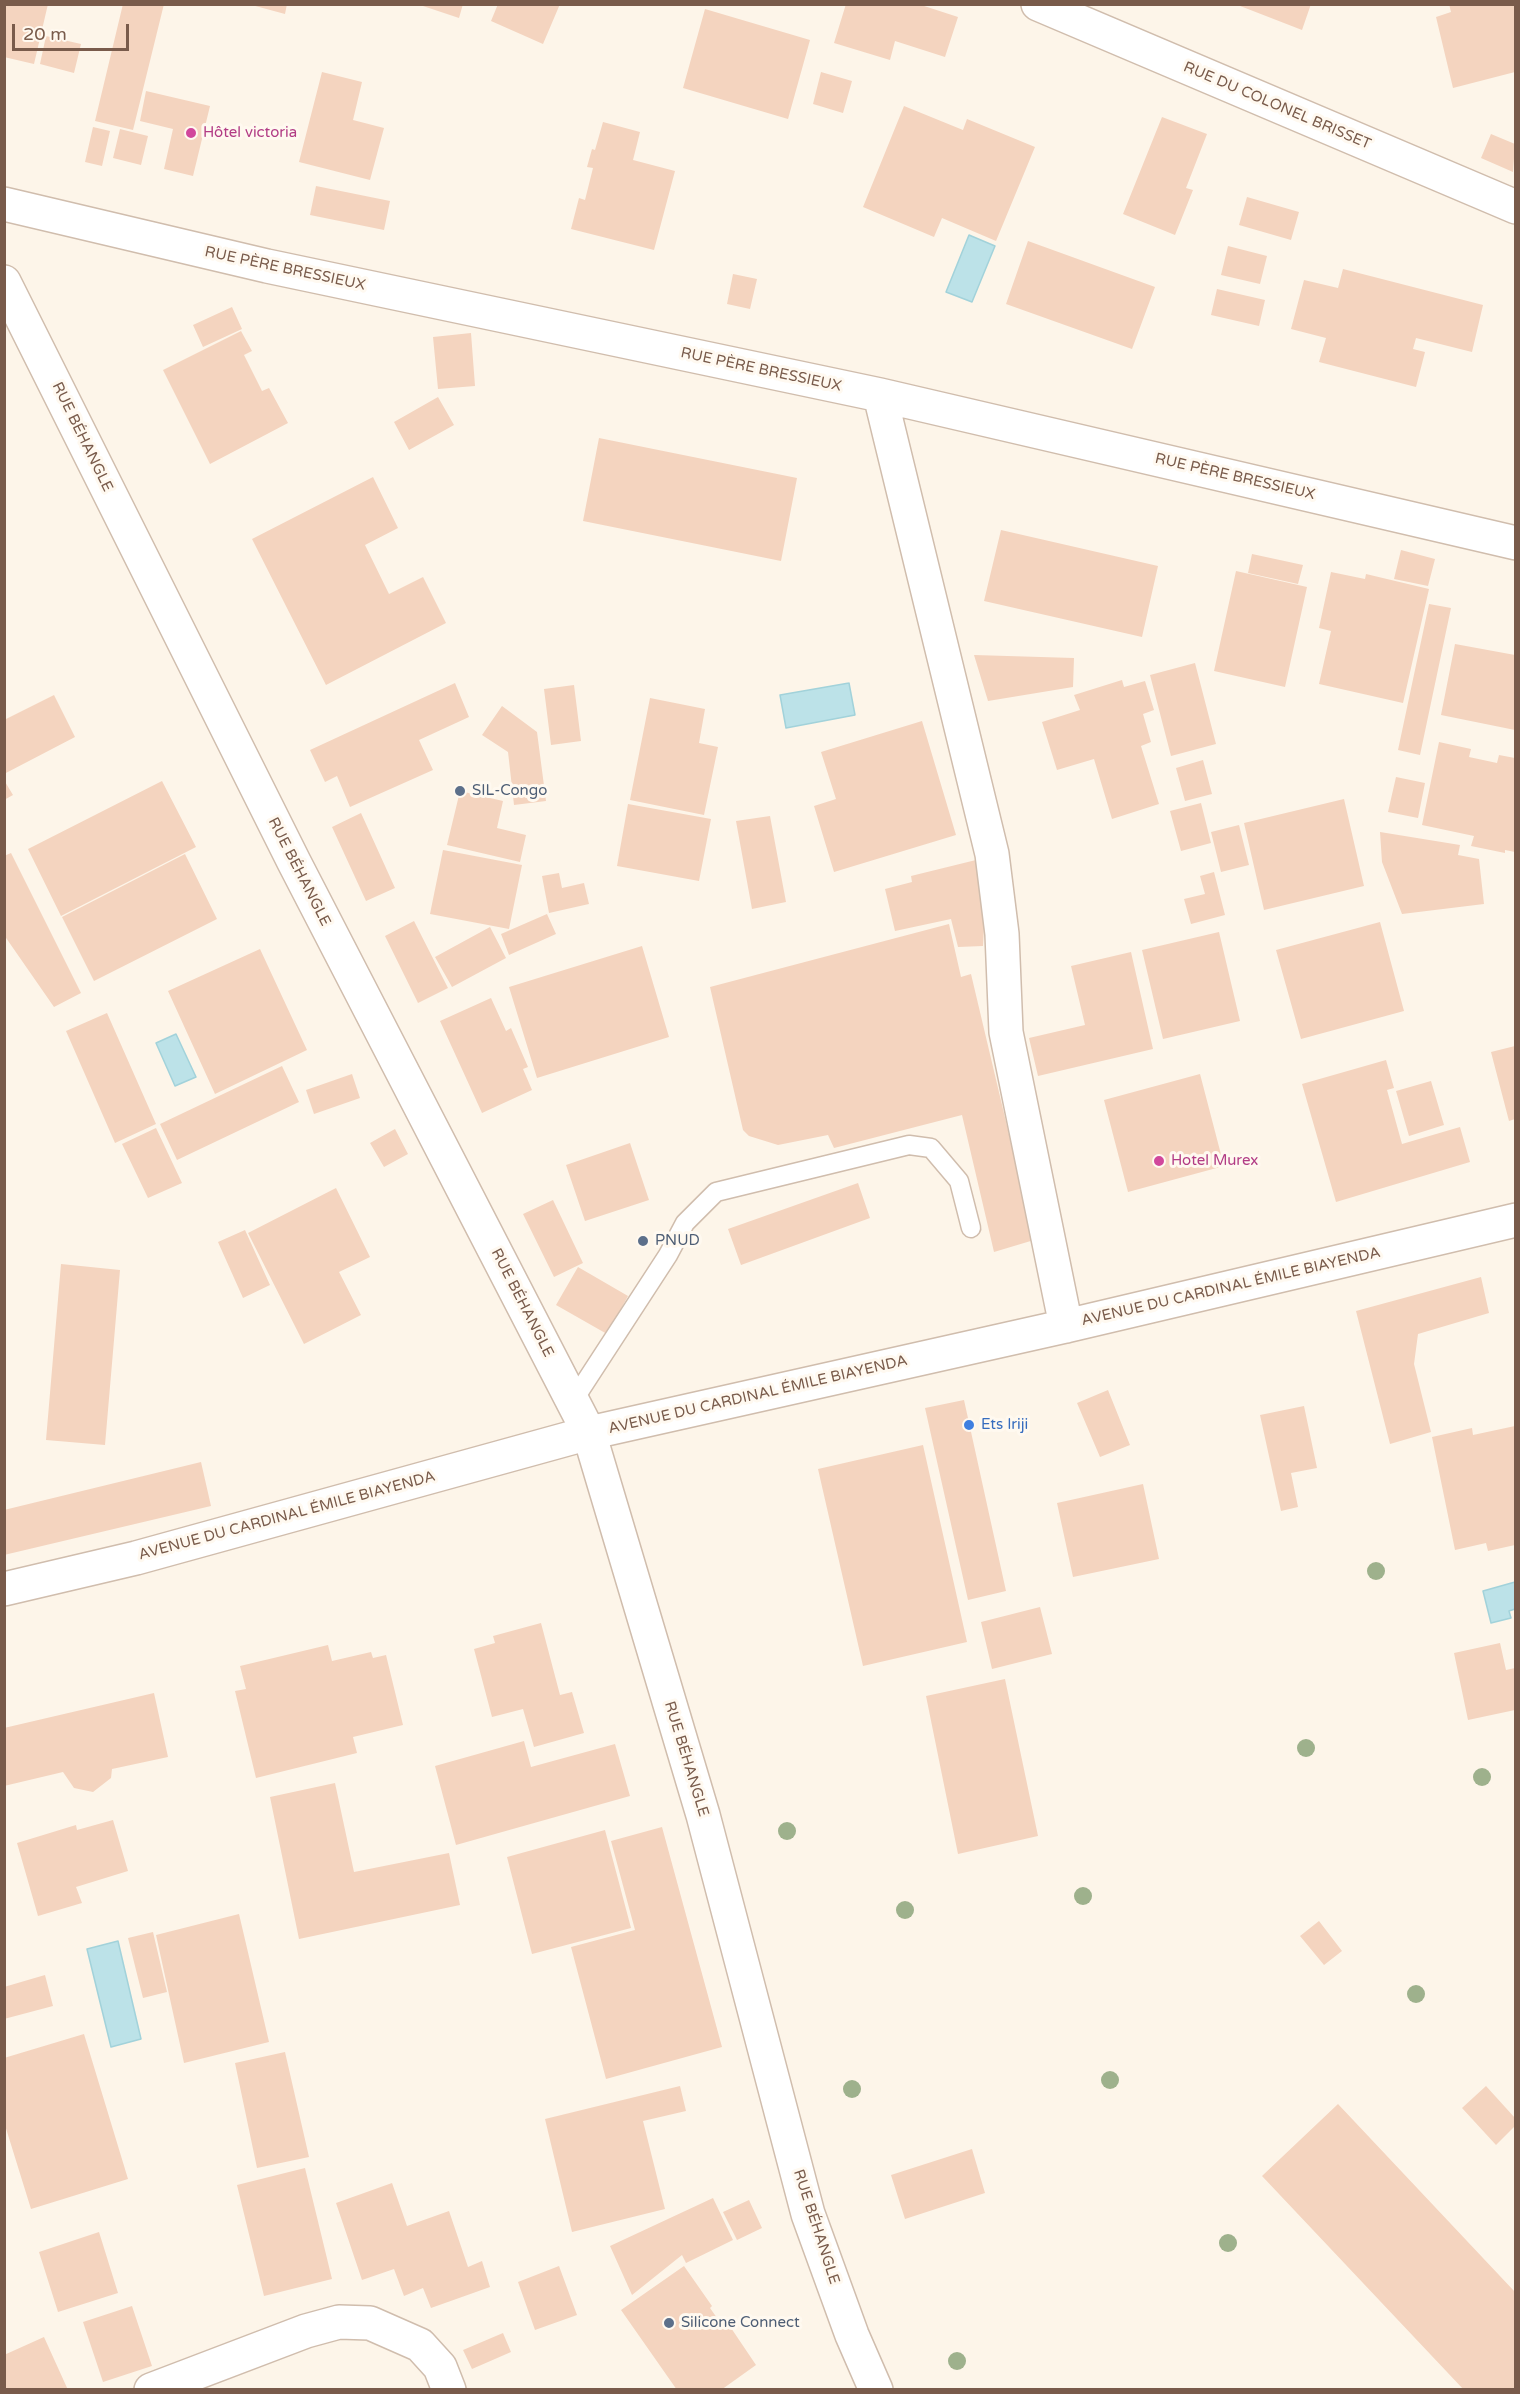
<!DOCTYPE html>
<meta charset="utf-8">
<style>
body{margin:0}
#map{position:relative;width:1520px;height:2394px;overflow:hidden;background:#fdf5e9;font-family:"Varela Round",sans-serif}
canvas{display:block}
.frame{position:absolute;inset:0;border:6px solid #795b4b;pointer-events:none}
.scale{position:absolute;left:12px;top:24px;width:117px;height:27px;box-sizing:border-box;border:3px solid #795b4b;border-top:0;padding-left:8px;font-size:18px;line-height:21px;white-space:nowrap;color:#795b4b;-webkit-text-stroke:4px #fff9f0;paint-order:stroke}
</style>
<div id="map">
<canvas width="1520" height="2394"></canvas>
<div class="frame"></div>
<div class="scale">20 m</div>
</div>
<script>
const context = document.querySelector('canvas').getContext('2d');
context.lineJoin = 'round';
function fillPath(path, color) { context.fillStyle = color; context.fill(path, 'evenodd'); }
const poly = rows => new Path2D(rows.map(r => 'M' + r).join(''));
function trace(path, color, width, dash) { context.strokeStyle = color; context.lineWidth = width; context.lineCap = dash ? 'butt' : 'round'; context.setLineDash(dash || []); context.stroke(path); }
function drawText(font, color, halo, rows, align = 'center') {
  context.font = font + ' "Varela Round",sans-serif'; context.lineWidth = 6; context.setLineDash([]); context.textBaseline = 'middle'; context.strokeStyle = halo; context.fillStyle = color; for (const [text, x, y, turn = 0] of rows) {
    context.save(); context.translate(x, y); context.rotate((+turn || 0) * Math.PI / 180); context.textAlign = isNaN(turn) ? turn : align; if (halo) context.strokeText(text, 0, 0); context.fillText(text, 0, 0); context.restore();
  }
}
const water = poly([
 [969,235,995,246,972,302,946,292,969,235],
 [849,683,855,715,786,728,780,695,849,683],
 [176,1034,196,1077,175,1086,156,1043,176,1034],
 [1515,1582,1515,1609,1509,1611,1511,1618,1491,1623,1483,1591,1515,1582],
 [118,1941,141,2039,111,2047,87,1949,118,1941]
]);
const building = poly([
 [4,4,48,4,34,64,4,57],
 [123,4,164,4,133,130,95,121],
 [248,4,287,4,285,14],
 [417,4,463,4,459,18],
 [498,4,560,4,543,44,491,21],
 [846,4,918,4,958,17,945,57,895,41,890,60,834,43],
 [1235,4,1311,4,1302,30],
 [1449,4,1514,4,1515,72,1453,88,1436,17,1451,12],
 [705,9,810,40,788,119,683,88],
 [46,36,81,44,74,73,40,64],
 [322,72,362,82,353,120,384,128,370,180,299,162],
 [821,72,852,81,843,113,813,104],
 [146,91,210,106,193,176,164,169,173,129,140,121],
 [904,106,963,130,967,119,1035,147,996,241,942,218,934,237,863,207],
 [1162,117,1207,134,1186,188,1193,190,1175,235,1123,214],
 [603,122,640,132,633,160,675,171,654,250,571,229,579,198,585,200,593,168,587,167,592,149,595,150],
 [93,127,110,131,102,166,85,162],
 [120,129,148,136,141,165,113,158],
 [1491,134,1515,144,1513,172,1481,158],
 [316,186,390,201,384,230,310,215],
 [1247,197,1299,212,1291,240,1239,225],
 [1028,241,1155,287,1132,349,1006,304],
 [1228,246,1267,256,1260,284,1221,275],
 [1343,269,1483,305,1472,352,1416,338,1413,349,1425,352,1416,387,1319,362,1326,338,1291,329,1304,280,1338,288],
 [733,274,757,279,750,309,727,304],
 [1217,289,1265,300,1259,326,1211,315],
 [232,307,242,329,203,347,193,325],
 [241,331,252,351,244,355,262,391,269,388,288,423,210,464,163,370],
 [471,333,475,386,438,389,433,337],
 [438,397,454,425,409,450,394,422],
 [599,438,797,478,781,561,583,521],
 [373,477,398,528,365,545,389,594,423,577,446,623,326,685,252,539],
 [1001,530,1158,566,1142,637,984,601],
 [1401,550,1435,559,1428,586,1394,579],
 [1252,554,1303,565,1298,584,1248,573],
 [1236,571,1307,587,1285,687,1214,671],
 [1331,572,1365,579,1366,574,1429,589,1403,703,1319,684,1331,631,1319,628],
 [1429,604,1451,608,1420,755,1398,750],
 [1455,644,1515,655,1515,730,1441,715],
 [974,655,1074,658,1073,687,988,701],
 [1195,663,1216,744,1171,756,1150,675],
 [1122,680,1124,687,1145,681,1154,710,1143,714,1151,742,1141,746,1159,804,1112,819,1094,759,1057,770,1042,722,1080,710,1074,695],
 [455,683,469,717,419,740,433,770,350,807,337,776,325,782,310,750],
 [574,685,581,741,551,745,544,689],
 [54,695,75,737,4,774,4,720],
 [650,698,705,709,699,743,718,747,704,815,630,800],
 [502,706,537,732,546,801,514,805,508,752,482,735],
 [922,721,956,835,834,872,814,806,836,799,821,752],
 [1439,742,1471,749,1469,757,1497,763,1499,755,1515,758,1515,852,1505,850,1505,853,1471,846,1474,836,1422,825],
 [1203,760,1212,794,1185,801,1176,768],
 [1396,777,1425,783,1418,818,1388,812],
 [4,780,13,795,4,800],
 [162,781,196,847,61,916,28,849],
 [460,791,503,801,497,828,526,835,520,862,447,845],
 [1344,799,1364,886,1264,910,1244,823],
 [1201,803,1211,843,1181,851,1170,811],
 [628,804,711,819,699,881,617,866],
 [361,813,395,888,366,901,332,827],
 [770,816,786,902,752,909,736,821],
 [1239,825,1249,865,1221,872,1211,832],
 [1380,832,1460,845,1458,855,1479,859,1484,904,1402,914,1382,862],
 [443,850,522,865,509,929,430,914],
 [11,853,81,993,54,1007,4,935,4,856],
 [185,854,217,919,94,981,62,917],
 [980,859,986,890,983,946,958,947,951,919,895,931,885,889,912,882,911,876],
 [1214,872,1225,915,1191,924,1184,899,1205,894,1200,876],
 [559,873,562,888,584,883,589,904,549,913,542,876],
 [547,914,556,934,509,955,501,934],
 [414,921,448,988,418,1003,385,936],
 [1380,922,1404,1011,1301,1039,1276,950],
 [949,924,961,977,971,974,1034,1240,994,1252,962,1115,834,1148,828,1135,778,1145,749,1136,743,1130,710,987],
 [490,927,506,958,452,987,435,957],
 [1219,932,1240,1021,1163,1039,1142,950],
 [642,946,669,1037,537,1078,509,987],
 [260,949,307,1050,215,1094,168,991],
 [1131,952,1153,1049,1038,1076,1029,1038,1085,1025,1071,966],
 [491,998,506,1031,511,1028,528,1067,523,1069,532,1090,482,1113,440,1021],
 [107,1013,156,1124,115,1143,66,1031],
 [1515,1046,1515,1119,1509,1121,1491,1052],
 [1386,1060,1394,1088,1387,1090,1402,1144,1460,1127,1470,1162,1336,1202,1302,1084],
 [282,1066,299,1102,177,1160,160,1124],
 [352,1074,360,1098,314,1114,306,1090],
 [1200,1074,1224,1166,1128,1192,1104,1100],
 [1431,1081,1444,1125,1409,1136,1396,1091],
 [156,1128,182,1183,148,1198,122,1144],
 [395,1129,408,1154,384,1167,370,1143],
 [630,1143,649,1200,585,1221,566,1165],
 [858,1183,870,1218,741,1265,728,1229],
 [336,1188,370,1257,339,1272,361,1315,304,1344,248,1233],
 [553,1200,583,1263,554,1277,523,1214],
 [245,1230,270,1285,243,1298,218,1242],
 [61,1264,120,1270,105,1445,46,1440],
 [578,1267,628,1296,607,1334,556,1305],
 [1481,1277,1489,1313,1418,1334,1414,1364,1431,1432,1390,1444,1356,1311],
 [1108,1390,1130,1445,1100,1457,1077,1403],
 [964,1400,1006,1591,968,1600,925,1408],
 [1304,1406,1317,1468,1291,1473,1298,1507,1281,1511,1260,1415],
 [1515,1426,1515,1545,1488,1551,1486,1543,1455,1550,1432,1437,1472,1428,1473,1435],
 [923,1445,967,1642,863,1666,818,1469],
 [201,1462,211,1506,4,1555,4,1510],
 [1143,1484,1159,1559,1073,1577,1057,1503],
 [1040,1607,1052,1654,992,1669,981,1622],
 [541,1623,560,1695,572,1692,584,1733,534,1747,523,1709,492,1717,474,1649,495,1643,493,1636],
 [1500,1643,1506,1670,1515,1668,1515,1710,1468,1720,1454,1653],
 [328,1645,332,1661,371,1652,373,1658,386,1655,403,1725,353,1737,357,1753,256,1778,235,1691,246,1689,240,1666],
 [1005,1679,1038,1836,958,1854,926,1696],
 [154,1693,168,1757,112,1769,111,1778,93,1792,74,1788,63,1772,4,1786,4,1728],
 [524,1741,531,1767,615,1744,630,1796,456,1845,435,1766],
 [335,1783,354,1872,449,1853,460,1905,299,1939,270,1797],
 [113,1820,128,1871,76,1887,82,1903,38,1916,17,1843,76,1825,77,1830],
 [662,1827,722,2047,606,2079,571,1947,635,1930,611,1841],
 [605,1830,631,1928,532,1954,507,1857],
 [239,1914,269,2042,184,2063,156,1935],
 [1319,1921,1342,1951,1324,1965,1300,1936],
 [153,1932,167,1992,143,1998,128,1938],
 [45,1975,53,2006,4,2019,4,1987],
 [84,2034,128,2179,31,2209,4,2122,4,2058],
 [285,2052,309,2157,257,2168,235,2063],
 [680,2086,686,2111,643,2121,665,2209,572,2232,545,2119],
 [1486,2086,1515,2118,1515,2126,1496,2145,1462,2108],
 [1338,2104,1515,2292,1515,2390,1464,2390,1262,2176],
 [972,2149,985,2193,905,2219,891,2175],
 [305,2168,332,2279,264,2296,237,2185],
 [392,2183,407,2226,449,2211,468,2267,482,2261,490,2287,431,2308,423,2288,404,2296,394,2269,362,2280,336,2203],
 [713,2198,733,2240,686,2263,682,2255,632,2295,610,2246],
 [749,2200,762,2228,737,2240,723,2212],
 [99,2232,118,2293,58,2312,39,2252],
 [559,2266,577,2315,535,2330,518,2282],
 [684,2266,712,2306,710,2308,722,2325,727,2322,756,2365,721,2390,677,2390,621,2310],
 [132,2306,152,2366,103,2382,83,2322],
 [503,2333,511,2352,472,2369,463,2350],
 [44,2337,68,2390,4,2390,4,2355]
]);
const service = poly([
 [573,1401,668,1255,685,1223,716,1192,909,1145,931,1148,959,1181,971,1228]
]);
const minor = poly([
 [1038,4,1516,207],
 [4,204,267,266,880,395,1516,543],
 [880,395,992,854,1002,934,1006,1032,1066,1326],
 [4,1589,136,1558,589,1433,1066,1326,1516,1220],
 [151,2390,306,2331,339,2322,370,2323,420,2345,440,2367,449,2390]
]);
const tertiary = poly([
 [4,282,294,862,589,1433,703,1815,808,2214,852,2335,876,2390]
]);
const trees = [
 [1376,1571],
 [1306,1748],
 [1482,1777],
 [787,1831],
 [1083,1896],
 [905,1910],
 [1416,1994],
 [1110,2080],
 [852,2089],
 [1228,2243],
 [957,2361]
];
const markers = [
 [191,133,6,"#d1479c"],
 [460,791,6,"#5c6f8a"],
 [1159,1161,6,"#d1479c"],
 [643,1241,6,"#5c6f8a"],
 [969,1425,6,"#3f7fe0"],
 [669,2323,6,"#5c6f8a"]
];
const streetNames = [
 ["RUE DU COLONEL BRISSET",1277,106,23],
 ["RUE PÈRE BRESSIEUX",285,269,12],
 ["RUE PÈRE BRESSIEUX",761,370,12],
 ["RUE BÉHANGLE",82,437,64],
 ["RUE PÈRE BRESSIEUX",1235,477,13],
 ["RUE BÉHANGLE",299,872,63],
 ["AVENUE DU CARDINAL ÉMILE BIAYENDA",1231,1287,-13],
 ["RUE BÉHANGLE",522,1303,63],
 ["AVENUE DU CARDINAL ÉMILE BIAYENDA",758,1395,-13],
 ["AVENUE DU CARDINAL ÉMILE BIAYENDA",287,1516,-15],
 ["RUE BÉHANGLE",686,1759,73],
 ["RUE BÉHANGLE",816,2227,72]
];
const hotelNames = [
 ["Hôtel victoria",203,133],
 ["Hotel Murex",1171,1161]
];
const serviceNames = [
 ["SIL-Congo",472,791],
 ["PNUD",655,1241],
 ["Silicone Connect",681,2323]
];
const shopNames = [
 ["Ets Iriji",981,1425]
];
fillPath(water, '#bce2e8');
trace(water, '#a2d2da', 1.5);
fillPath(building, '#f4d4bf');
trace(service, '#d0bdad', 21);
trace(minor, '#d0bdad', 36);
trace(tertiary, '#d0bdad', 36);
trace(service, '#fff', 18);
trace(minor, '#fff', 33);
trace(tertiary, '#fff', 33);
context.fillStyle = '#9eb18c';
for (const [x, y] of trees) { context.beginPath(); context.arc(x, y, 9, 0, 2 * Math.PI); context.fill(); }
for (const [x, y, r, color] of markers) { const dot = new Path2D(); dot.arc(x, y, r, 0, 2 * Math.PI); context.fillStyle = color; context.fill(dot); trace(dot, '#fff9f0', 2); }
drawText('15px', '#795b4b', '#fff9f0', streetNames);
drawText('15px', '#b23c85', '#fff9f0', hotelNames, 'left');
drawText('15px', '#4e5e75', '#fff9f0', serviceNames, 'left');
drawText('15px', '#366cbe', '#fff9f0', shopNames, 'left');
</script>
